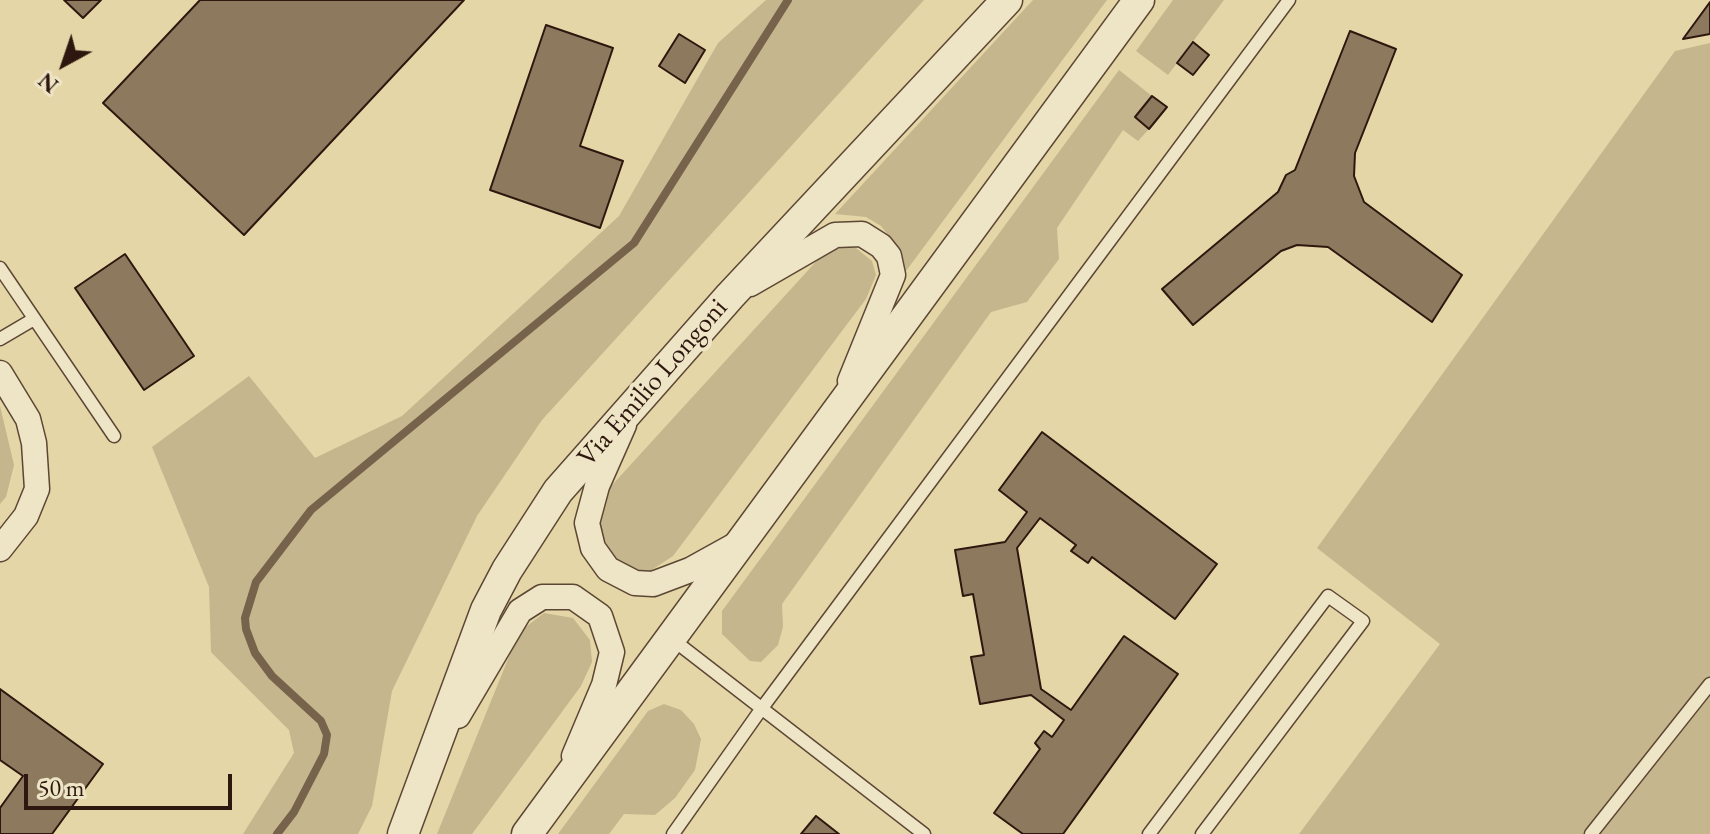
<!DOCTYPE html>
<style>
body{margin:0}
#map{position:relative;width:1710px;height:834px;overflow:hidden;background:#e5d6a7;font-family:"EB Garamond",serif}
canvas{display:block}
.north{position:absolute;left:24px;top:24px;width:80px;height:80px;-webkit-text-stroke:6px #eee4c6;paint-order:stroke;rotate:220deg;font-size:22px;font-weight:700;line-height:32px;text-align:center;color:#2e170e}
.north::after{content:'';display:block;margin:auto;width:28px;height:36px;background:#2e170e;clip-path:polygon(50% 0,100% 100%,50% 72%,0 100%)}
.scale{position:absolute;left:24px;top:774px;width:208px;height:36px;box-sizing:border-box;border:4px solid #2e170e;border-top:0;padding-left:10px;font-size:24px;line-height:28px;white-space:nowrap;color:#2e170e;-webkit-text-stroke:6px #eee4c6;paint-order:stroke}
</style>
<div id="map">
<canvas width="1710" height="834"></canvas>
<div class="north">N</div>
<div class="scale">50 m</div>
</div>
<script>
const context = document.querySelector('canvas').getContext('2d');
context.lineJoin = 'round';
function fillPath(path, color) { context.fillStyle = color; context.fill(path, 'evenodd'); }
const poly = rows => new Path2D(rows.map(r => 'M' + r).join(''));
function trace(path, color, width, dash) { context.strokeStyle = color; context.lineWidth = width; context.lineCap = dash ? 'butt' : 'round'; context.setLineDash(dash || []); context.stroke(path); }
function drawText(font, color, halo, rows, align = 'center') {
  context.font = font + ' "EB Garamond",serif'; context.lineWidth = 8; context.setLineDash([]); context.textBaseline = 'middle'; context.strokeStyle = halo; context.fillStyle = color; for (const [text, x, y, turn = 0] of rows) {
    context.save(); context.translate(x, y); context.rotate((+turn || 0) * Math.PI / 180); context.textAlign = isNaN(turn) ? turn : align; if (halo) context.strokeText(text, 0, 0); context.fillText(text, 0, 0); context.restore();
  }
}
const green = poly([
 [766,0,924,0,542,420,477,516,392,691,372,806,358,834,243,834,294,753,289,730,211,652,209,587,152,447,249,376,315,458,402,416,619,216,718,43],
 [1033,0,1107,0,906,271,902,253,881,226,866,217,835,214],
 [1173,0,1224,0,1168,75,1136,51],
 [1710,43,1710,834,1299,834,1440,644,1317,548,1675,51],
 [1119,70,1152,96,1136,117,1149,129,1138,141,1123,130,1057,228,1059,259,1027,302,991,312,782,604,783,627,778,645,761,662,750,661,722,634,722,611],
 [840,246,856,248,872,261,876,275,866,299,673,556,647,573,630,572,600,552,596,508,603,495,822,255],
 [0,406,14,465,6,497,0,504],
 [544,613,573,618,590,640,592,662,581,686,472,834,437,834,519,632],
 [664,704,681,710,694,724,701,739,695,770,675,798,655,815,624,814,609,834,558,834,648,711]
]);
const stream = poly([
 [277,834,294,812,324,754,327,735,321,721,272,676,255,653,246,629,245,618,256,582,311,510,634,243,788,0]
]);
const building = poly([
 [64,0,101,0,83,18,64,0],
 [200,0,464,0,244,235,103,103,200,0],
 [1710,2,1710,34,1683,39,1710,2],
 [546,25,613,48,580,146,623,161,600,228,490,190,546,25],
 [1350,31,1396,49,1355,153,1354,176,1364,202,1462,275,1432,322,1328,247,1297,245,1281,251,1193,325,1162,289,1278,192,1286,175,1295,170,1350,31],
 [679,34,705,50,685,83,659,66,679,34],
 [1193,42,1209,55,1193,75,1177,63,1193,42],
 [1152,96,1167,107,1149,129,1135,117,1152,96],
 [125,254,194,356,144,390,75,288,125,254],
 [1042,432,1217,564,1175,619,1092,557,1088,563,1071,551,1076,545,1040,518,1017,548,1041,689,1071,710,1124,636,1178,674,1063,834,1023,834,994,813,1040,749,1035,743,1044,731,1052,737,1064,720,1031,695,980,704,971,657,984,655,973,594,963,596,955,550,1005,542,1027,512,999,490,1042,432],
 [0,689,103,764,52,834,0,834,0,808,23,776,0,760,0,689],
 [816,816,839,834,801,834,816,816]
]);
const service = poly([
 [0,268,114,436],
 [0,339,34,319],
 [672,639,924,834],
 [673,834,762,708,1289,0],
 [1149,834,1328,596,1363,621,1202,834],
 [1591,834,1710,684]
]);
const minor = poly([
 [750,284,835,235,862,234,881,246,889,256,893,275,850,381],
 [0,373,28,419,34,443,37,489,26,516,0,549],
 [624,425,597,486,587,523,593,548,608,569,635,583,653,584,690,570,737,544],
 [458,716,520,611,542,597,573,597,600,616,612,652,604,685,574,756]
]);
const tertiary = poly([
 [403,834,486,610,507,570,558,491,730,296,1007,0],
 [527,834,1139,0]
]);
const streetNames = [
 ["Via Emilio Longoni",653,383,-49]
];
fillPath(green, '#c6b68d');
trace(stream, '#77634b', 8);
fillPath(building, '#8d7a5e');
trace(building, '#2e170e', 2);
trace(service, '#5c4734', 15);
trace(minor, '#5c4734', 27);
trace(tertiary, '#5c4734', 33);
trace(service, '#eee4c6', 12);
trace(minor, '#eee4c6', 24);
trace(tertiary, '#eee4c6', 30);
drawText('28px', '#2e170e', '#eee4c6', streetNames);
</script>
